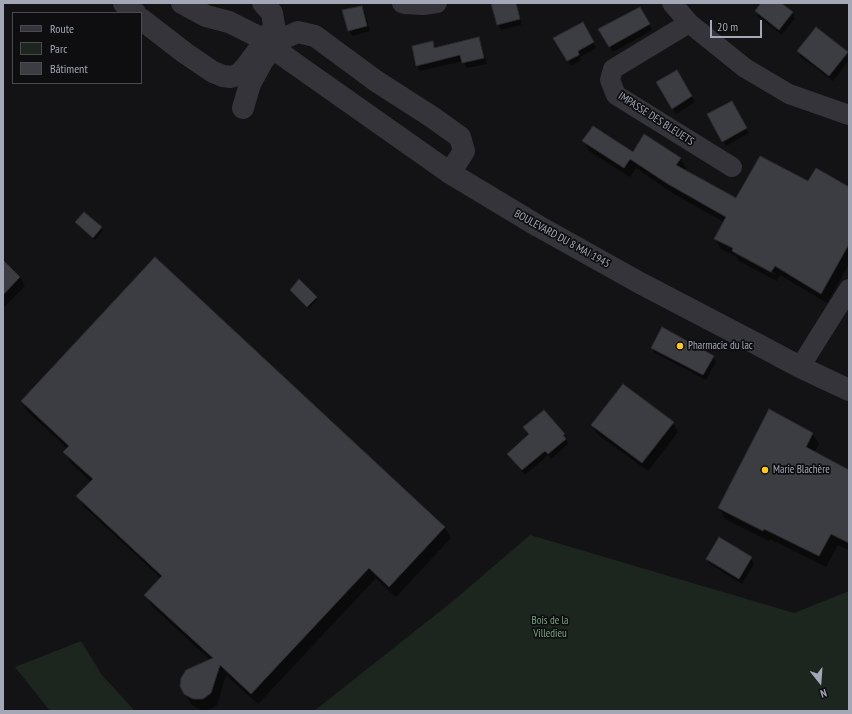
<!DOCTYPE html>
<meta charset="utf-8">
<style>
body{margin:0}
#map{position:relative;width:852px;height:714px;overflow:hidden;background:#131315;font-family:"PT Sans Narrow",sans-serif}
canvas{display:block}
.frame{position:absolute;inset:0;border:4px solid #a3a7b6;pointer-events:none}
.legend{position:absolute;left:12px;top:12px;width:130px;height:72px;box-sizing:border-box;background:#0e0e10;border:1px solid #4a4b52;margin:0;padding:5px 7px;list-style:none;font-size:12px;color:#a3a7b6}
.legend li{display:flex;align-items:center;gap:8px;height:20px}
.legend b{width:20px;border:1px solid #4a4b52}
.north{position:absolute;left:800px;top:662px;width:40px;height:40px;-webkit-text-stroke:3px #0e0e10;paint-order:stroke;rotate:163deg;font-size:11px;font-weight:700;line-height:16px;text-align:center;color:#a3a7b6}
.north::after{content:'';display:block;margin:auto;width:14px;height:18px;background:#a3a7b6;clip-path:polygon(50% 0,100% 100%,50% 72%,0 100%)}
.scale{position:absolute;left:710px;top:20px;width:52px;height:18px;box-sizing:border-box;border:2px solid #a3a7b6;border-top:0;padding-left:5px;font-size:12px;line-height:14px;white-space:nowrap;color:#a3a7b6;-webkit-text-stroke:3px #0e0e10;paint-order:stroke}
</style>
<div id="map">
<canvas width="852" height="714"></canvas>
<div class="frame"></div>
<ul class="legend">
<li><b style="height:5px;background:#34343a"></b>Route</li>
<li><b style="height:11px;background:#1d251f"></b>Parc</li>
<li><b style="height:11px;background:#3c3d42"></b>Bâtiment</li>
</ul>
<div class="north">N</div>
<div class="scale">20 m</div>
</div>
<script>
const context = document.querySelector('canvas').getContext('2d');
context.lineJoin = 'round';
function fillPath(path, color) { context.fillStyle = color; context.fill(path, 'evenodd'); }
const poly = rows => new Path2D(rows.map(r => 'M' + r).join(''));
function trace(path, color, width, dash) { context.strokeStyle = color; context.lineWidth = width; context.lineCap = dash ? 'butt' : 'round'; context.setLineDash(dash || []); context.stroke(path); }
function drawText(font, color, halo, rows, align = 'center') {
  context.font = font + ' "PT Sans Narrow",sans-serif'; context.lineWidth = 3.5; context.setLineDash([]); context.textBaseline = 'middle'; context.strokeStyle = halo; context.fillStyle = color; for (const [text, x, y, turn = 0] of rows) {
    context.save(); context.translate(x, y); context.rotate((+turn || 0) * Math.PI / 180); context.textAlign = isNaN(turn) ? turn : align; if (halo) context.strokeText(text, 0, 0); context.fillText(text, 0, 0); context.restore();
  }
}
const green = poly([
 [530,535,794,613,849,591,849,711,314,711,453,601],
 [81,641,102,675,135,711,50,711,15,667]
]);
const shadow = poly([
 [502,3,516,3,521,20,521,25,501,30,498,25,493,5],
 [762,3,780,3,792,13,795,18,782,35,759,17,756,11],
 [362,7,365,12,370,31,352,36,349,30],
 [640,8,652,30,613,52,600,29],
 [582,24,596,48,580,57,581,60,571,66,557,42],
 [478,38,481,44,487,64,467,68,463,61,420,71,417,65,432,43,436,49],
 [798,51,847,52,849,60,833,81,801,57],
 [677,71,695,102,676,114,657,82],
 [732,102,749,133,726,146,709,115],
 [584,141,634,154,680,158,686,168,684,171,737,199,809,182,849,188,849,264,827,303,780,275,777,281,739,261,736,256,721,249,715,239,724,222,674,194,636,168,630,177,589,151],
 [735,251,776,274,775,275,735,254],
 [78,224,101,228,103,230,95,240],
 [3,262,20,277,25,286,3,308],
 [291,290,316,297,317,300,309,308],
 [652,348,713,357,716,362,706,380,655,353],
 [623,385,673,423,678,432,648,471,597,434,592,425],
 [22,401,444,527,451,538,396,597,376,578,258,704,226,675,217,705,209,710,200,710,192,705,185,694,210,660,152,606,146,595,161,578,84,507,78,496,91,482,71,463,65,452,68,449,28,412],
 [525,427,564,434,568,444,551,459,548,455,525,475,508,454,530,435],
 [812,433,819,444,814,453,849,471,849,550,838,545,826,567,770,539,769,541,725,519,719,508],
 [751,558,754,564,742,584,710,564,707,559]
]);
const building = poly([
 [491,3,516,3,520,19,497,25,491,3],
 [761,3,781,3,793,12,779,30,755,11,761,3],
 [362,6,367,26,348,31,342,10,362,6],
 [640,7,650,24,609,47,598,29,640,7],
 [583,22,594,42,578,51,579,55,567,61,553,38,583,22],
 [816,27,848,52,829,76,797,51,816,27],
 [479,37,484,58,462,63,460,55,416,66,412,46,433,41,434,48,479,37],
 [677,70,692,96,672,109,656,82,677,70],
 [732,101,747,128,722,142,707,114,732,101],
 [593,126,633,152,644,134,681,158,676,165,736,198,760,156,808,181,816,168,849,187,849,244,821,294,775,266,771,272,732,251,733,248,714,239,726,217,668,184,630,159,624,168,582,141,593,126],
 [84,212,102,227,93,238,75,222,84,212],
 [155,257,445,527,389,587,369,568,251,694,220,665,211,693,203,699,193,699,184,694,180,686,181,678,186,670,213,658,144,595,162,576,76,496,93,479,63,452,69,446,21,401,155,257],
 [3,260,20,277,3,295,3,260],
 [299,279,317,297,307,307,290,290,299,279],
 [662,327,714,356,703,375,651,348,662,327],
 [623,384,674,422,642,463,591,425,623,384],
 [769,409,813,433,806,447,849,470,849,543,831,534,819,556,764,529,763,531,718,508,769,409],
 [544,410,565,434,563,435,566,439,548,454,545,451,522,470,507,454,529,434,523,427,544,410],
 [719,537,752,557,739,579,706,559,719,537]
]);
const minor = poly([
 [402,3,405,4,423,5,437,3],
 [672,3,689,23,745,68,789,94,849,115],
 [689,23,613,69,610,80,616,95,732,167],
 [800,367,849,289]
]);
const tertiary = poly([
 [124,3,135,13],
 [182,3,206,16,229,22,255,35],
 [141,19,185,53,213,72,223,76,231,77,239,74,245,68,271,33,274,25,272,13,263,3],
 [291,61,450,173,538,226,640,283,755,343,800,367,849,390],
 [243,108,250,84,263,60,282,39,298,32,315,36,376,81,432,117,460,137,464,151,450,173]
]);
const tertiaryBridge = poly([
 [255,35,291,61]
]);
const markers = [
 [680,346,4,"#feca22"],
 [765,470,4,"#feca22"]
];
const streetNames = [
 ["IMPASSE DES BLEUETS",656,119,33],
 ["BOULEVARD DU 8 MAI 1945",562,239,29]
];
const poiNames = [
 ["Pharmacie du lac",688,346],
 ["Marie Blachère",773,470]
];
const parkNames = [
 ["Bois de la",550,621],
 ["Villedieu",550,634]
];
fillPath(green, '#1d251f');
fillPath(shadow, '#0007');
fillPath(building, '#3c3d42');
trace(building, '#2d2d31', 1);
trace(minor, '#34343a', 20);
trace(tertiary, '#34343a', 22);
trace(tertiaryBridge, '#34343a', 22);
for (const [x, y, r, color] of markers) { const dot = new Path2D(); dot.arc(x, y, r, 0, 2 * Math.PI); context.fillStyle = color; context.fill(dot); trace(dot, '#0e0e10', 1.5); }
drawText('11px', '#a3a7b6', '#0e0e10', streetNames);
drawText('11px', '#a3a7b6', '#0e0e10', poiNames, 'left');
drawText('11px', '#79a380', '#0e0e10', parkNames);
</script>
